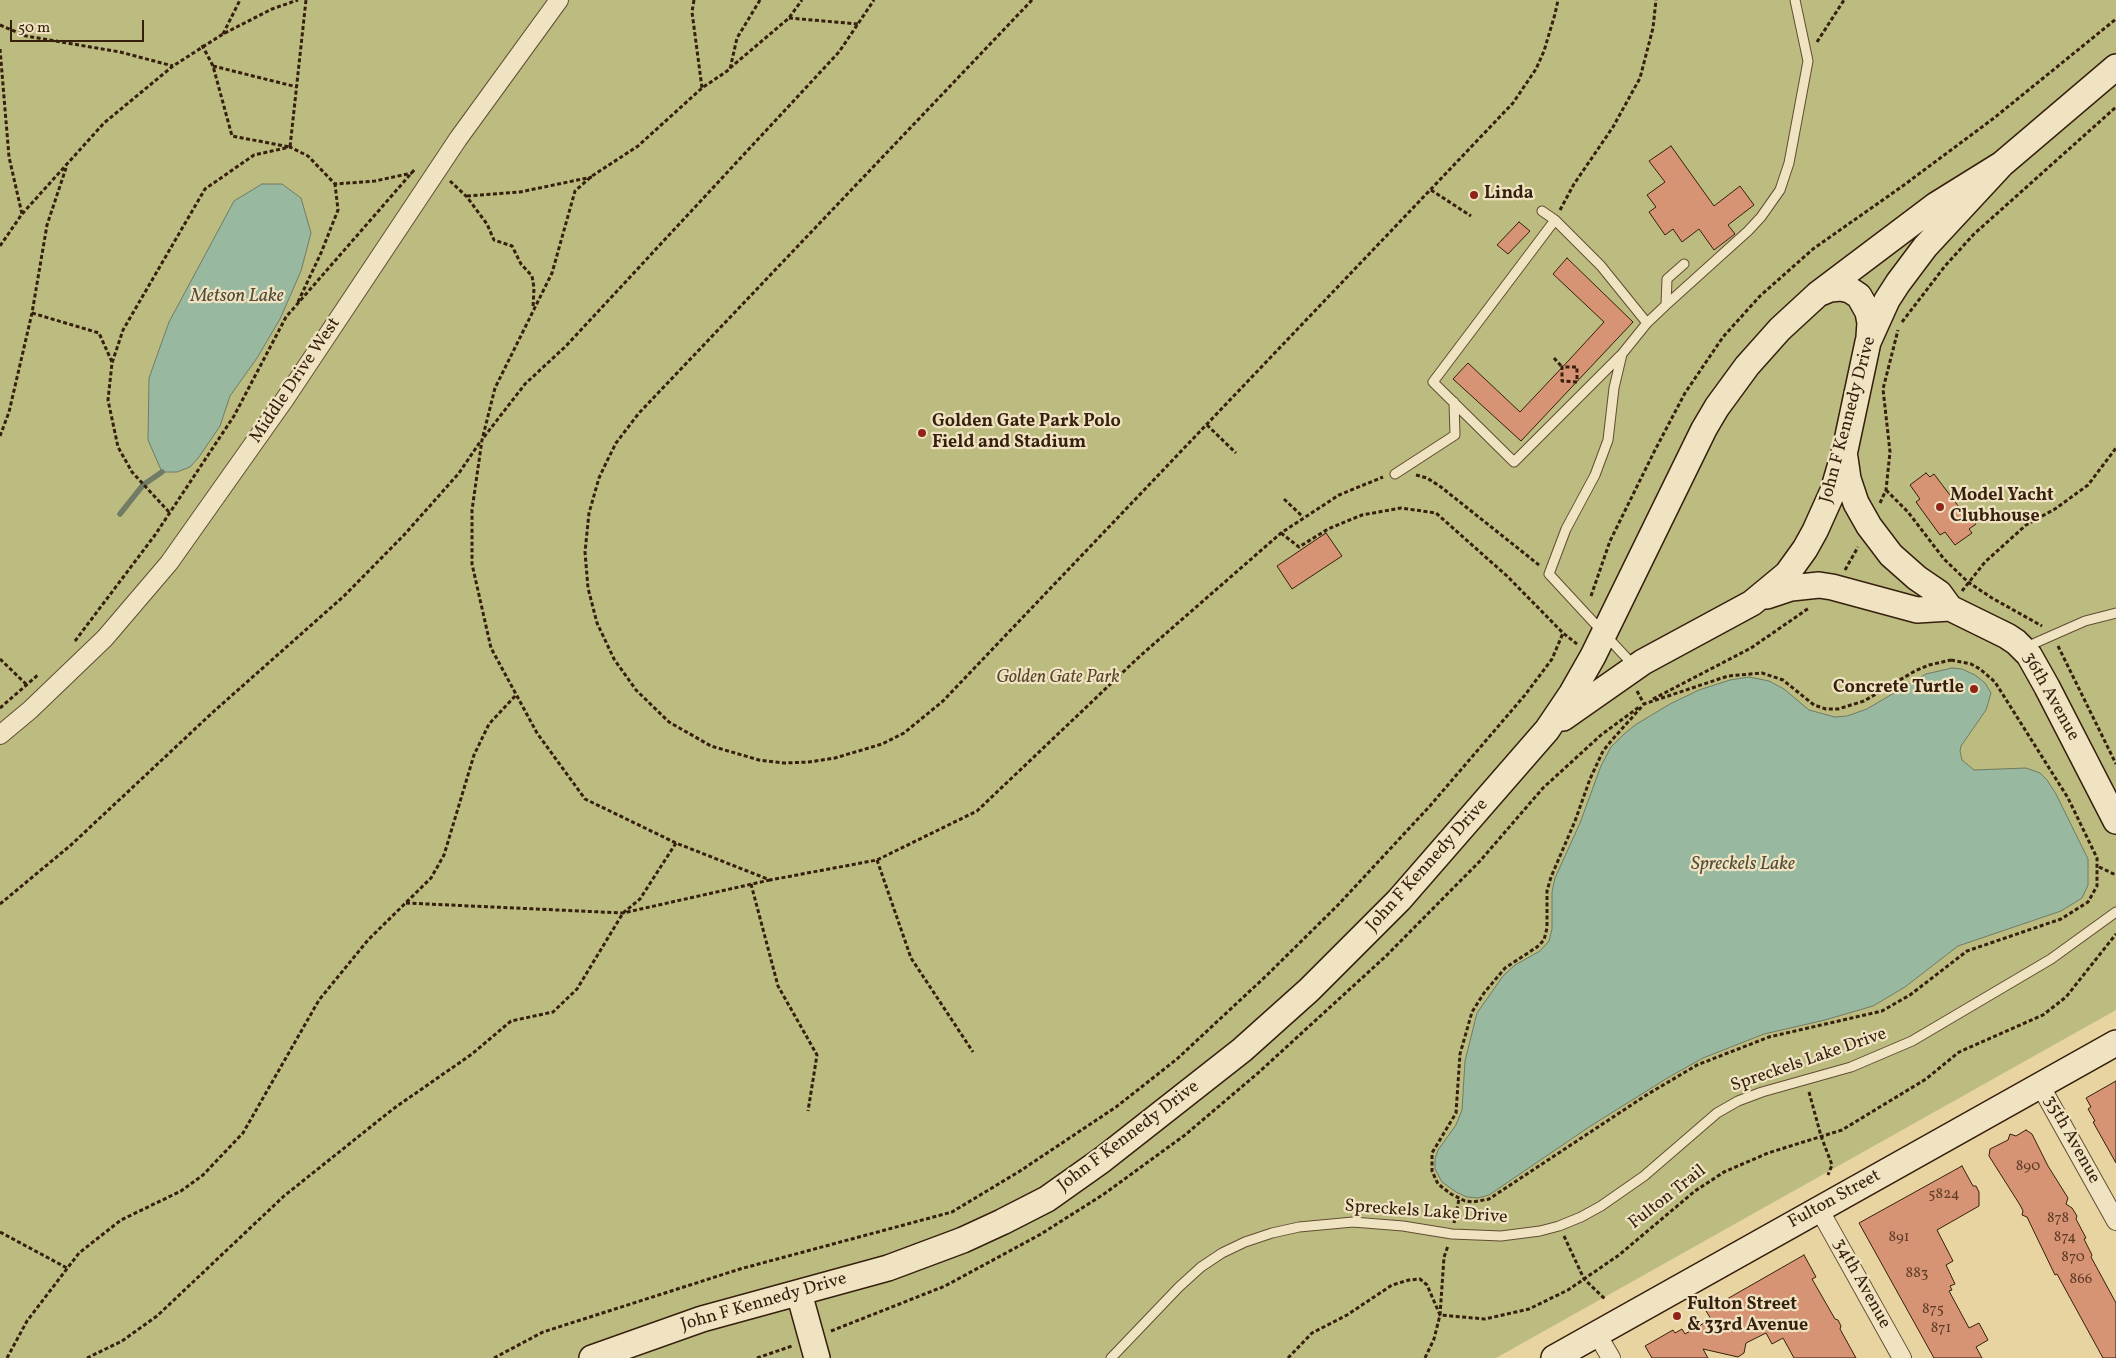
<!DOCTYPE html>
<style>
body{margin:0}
#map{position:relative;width:2116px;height:1358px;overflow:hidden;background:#e7d4a1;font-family:Vollkorn,serif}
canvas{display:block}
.scale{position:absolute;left:10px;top:20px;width:134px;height:22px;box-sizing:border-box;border:2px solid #361f0d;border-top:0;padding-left:6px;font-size:15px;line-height:18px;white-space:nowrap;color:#361f0d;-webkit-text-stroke:4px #efe3c2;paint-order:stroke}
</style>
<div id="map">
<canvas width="2116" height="1358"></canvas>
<div class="scale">50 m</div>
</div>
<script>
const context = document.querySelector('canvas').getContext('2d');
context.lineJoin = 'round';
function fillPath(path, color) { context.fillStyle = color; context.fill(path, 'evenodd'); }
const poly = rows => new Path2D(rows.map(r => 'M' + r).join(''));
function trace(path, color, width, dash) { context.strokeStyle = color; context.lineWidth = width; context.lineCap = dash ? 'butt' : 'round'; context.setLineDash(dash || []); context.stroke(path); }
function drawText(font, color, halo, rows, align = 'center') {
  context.font = font + ' Vollkorn,serif'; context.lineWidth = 4.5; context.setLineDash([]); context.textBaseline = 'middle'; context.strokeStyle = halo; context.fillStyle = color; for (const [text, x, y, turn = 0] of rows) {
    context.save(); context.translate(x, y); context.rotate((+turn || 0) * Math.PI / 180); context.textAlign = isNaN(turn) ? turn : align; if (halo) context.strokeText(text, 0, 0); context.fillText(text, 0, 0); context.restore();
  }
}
const green = poly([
 [0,0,2116,0,2116,1010,1496,1358,0,1358]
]);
const water = poly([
 [262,184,282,184,301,198,311,233,301,271,280,319,257,358,230,396,220,426,199,457,190,467,177,472,162,472,148,440,149,378,169,322,234,201,262,184],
 [1952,668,1962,669,1975,675,1985,683,1991,693,1986,710,1961,746,1960,751,1962,760,1974,770,2026,768,2040,773,2047,780,2056,794,2088,859,2088,885,2082,898,2061,911,1958,946,1905,987,1873,1006,1825,1020,1764,1034,1703,1058,1669,1077,1589,1127,1489,1195,1478,1198,1467,1197,1456,1192,1442,1182,1435,1169,1435,1159,1438,1150,1456,1125,1462,1110,1465,1061,1477,1013,1503,976,1515,965,1540,951,1549,941,1552,929,1552,892,1555,878,1580,823,1601,766,1611,747,1623,735,1635,725,1670,704,1699,690,1730,680,1749,677,1769,681,1784,689,1809,710,1835,717,1847,716,1867,709,1926,674,1952,668]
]);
const stream = poly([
 [120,514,143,485,162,472]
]);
const building = poly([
 [1671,146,1714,206,1740,186,1754,205,1728,225,1735,234,1714,250,1699,229,1682,242,1673,229,1665,235,1649,212,1656,207,1647,195,1665,182,1649,161,1671,146],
 [1519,222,1530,231,1508,254,1497,245,1519,222],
 [1567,258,1633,322,1521,441,1453,379,1468,363,1520,412,1570,359,1604,322,1553,274,1567,258],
 [1926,473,1930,477,1934,474,1965,515,1968,513,1976,524,1969,529,1972,533,1955,545,1945,532,1940,535,1916,502,1920,499,1910,485,1926,473],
 [1326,533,1342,556,1292,589,1277,566,1326,533],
 [2116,1081,2116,1163,2093,1122,2095,1121,2088,1109,2091,1107,2086,1098,2116,1081],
 [2026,1130,2032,1134,2048,1166,2068,1198,2066,1204,2072,1208,2077,1216,2076,1219,2086,1238,2084,1239,2092,1255,2091,1257,2116,1303,2116,1358,2103,1358,2057,1274,2055,1275,2027,1217,2022,1215,2023,1211,2020,1205,1989,1156,1990,1149,2008,1140,2010,1134,2016,1136,2026,1130],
 [1962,1166,1973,1186,1976,1186,1979,1192,1979,1206,1937,1230,1953,1261,1946,1265,1955,1284,1950,1286,1952,1290,1949,1291,1969,1328,1979,1323,1988,1340,1976,1347,1982,1358,1934,1358,1859,1223,1962,1166],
 [1804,1255,1816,1277,1812,1279,1835,1319,1838,1320,1841,1326,1840,1329,1856,1358,1794,1358,1783,1338,1772,1344,1766,1333,1746,1343,1744,1353,1738,1357,1703,1349,1708,1358,1652,1358,1645,1346,1673,1330,1675,1333,1682,1329,1685,1334,1711,1319,1706,1311,1804,1255]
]);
const path = poly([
 [694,0,692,12,702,88],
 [760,0,737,38,730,69,702,88,638,146,592,176,575,191,552,273,495,388,482,440,472,510,472,564,491,648,537,733,585,799,676,843,770,880,877,860,977,811,1140,656,1281,533,1339,495,1383,477],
 [1032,0,639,413,616,443,607,461,599,478,589,513,585,552,588,588,597,623,614,659,636,690,669,722,711,746,759,760,784,763,809,762,835,758,882,744,904,733,943,701,1513,103,1536,69,1544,51,1555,14,1558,0],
 [789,18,858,24],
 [0,25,26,36,120,52,173,66],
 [223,34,240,0],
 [1817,42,1844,0],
 [202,45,213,66,232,136,290,147,306,0],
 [0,49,9,157,22,214],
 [213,66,297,87],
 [730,68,789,18,802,0],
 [450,181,467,197,487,224,494,240,512,246,521,264,532,276,534,288,533,308],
 [1431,190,1471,216],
 [467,196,520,192,592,177],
 [1560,210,1574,184,1613,127,1640,78,1653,28,1656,0],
 [0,246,22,214,104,123,173,66,223,34,272,9,298,0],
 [298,302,321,253,338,210,335,184],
 [32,313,99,333,112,362],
 [1902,322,1945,266,1974,234,2116,107],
 [1554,358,1562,367],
 [1577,382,1562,381,1562,367,1577,367,1577,380],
 [1207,425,1236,453],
 [0,436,9,412,32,313,47,225,66,168],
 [484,437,525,384,566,346,839,52,874,0],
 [1416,475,1427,478,1441,487,1539,565],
 [1886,490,1908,512,1944,559,1968,582,1992,598,2042,626],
 [1284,499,1303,517],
 [1880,503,1886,490,1890,452,1883,389,1898,330],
 [169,512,132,472,118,447,108,400,112,363,123,330,205,189,254,155,290,147,308,156,335,184,375,181,412,173],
 [1281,533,1299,547,1328,529,1362,515,1401,508,1436,513,1507,576,1563,633,1577,644],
 [1845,570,1858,547],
 [1962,591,1985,562,2026,525,2055,509,2088,485,2116,448],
 [1591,596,1610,541,1654,452,1685,393,1723,337,1760,296,1813,249,1904,185,1994,118,2116,19],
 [75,641,155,535,234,416,286,317,415,169],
 [2058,646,2116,764],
 [0,659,27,685],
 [1951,660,1971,664,1980,669,1995,682,2068,798,2097,858,2097,886,2088,902,2061,919,1967,951,1910,995,1882,1011,1769,1037,1697,1065,1648,1094,1489,1199,1473,1202,1465,1201,1451,1194,1438,1184,1432,1171,1432,1153,1456,1113,1460,1054,1472,1012,1484,993,1505,968,1537,947,1544,940,1547,928,1547,891,1551,877,1575,821,1590,779,1603,751,1612,740,1644,704,1728,676,1762,673,1783,680,1814,705,1826,709,1838,709,1864,701,1915,671,1929,665,1951,660],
 [1637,691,1644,704],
 [1653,699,1751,648,1809,608],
 [0,708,39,674],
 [877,860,911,958,973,1052],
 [2099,867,2116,875],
 [751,884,778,986,817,1055,808,1111],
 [406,903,623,913,770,880],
 [0,904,71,845,212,713,344,596,404,535,459,473,480,442],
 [1809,1092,1821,1136,1832,1165,1828,1175],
 [1454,1223,1459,1199],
 [0,1232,67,1268],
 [1564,1236,1584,1279,1606,1300],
 [831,1331,945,1286,1006,1253,1041,1234,1104,1194,1185,1135,1258,1073,1386,956,1480,861,1543,788,1601,735,1639,707],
 [7,1358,27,1321,79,1253,121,1220,181,1191,203,1175,243,1133,319,1000,368,940,431,878,444,855,474,755,489,724,516,695],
 [87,1358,122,1341,157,1316,284,1196,393,1109,472,1054,511,1021,553,1012,577,989,623,913,640,899,676,843],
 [494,1358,543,1332,740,1269,952,1212,1020,1171,1116,1107,1177,1059,1266,976,1338,905,1429,807,1525,695,1552,659,1563,633],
 [757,1358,792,1346],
 [1288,1358,1312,1333,1347,1315,1392,1285,1409,1280,1420,1279,1427,1285,1440,1315,1485,1319,1529,1309,1568,1290,1619,1255,1695,1191,1724,1172,1768,1153,1842,1130,1926,1079,1959,1052,2043,1015,2066,997,2116,934],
 [1425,1358,1434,1339,1440,1315,1444,1257,1448,1246]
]);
const lane = poly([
 [1542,211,1555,220,1601,266,1647,323],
 [1555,220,1433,382,1514,462,1621,355],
 [1666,305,1748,231,1761,217,1780,190,1789,163,1808,61,1795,0],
 [1395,474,1455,435,1454,402],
 [2026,647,2085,621,2116,613],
 [1635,667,1549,574,1566,529,1595,475,1608,440,1614,388,1622,354,1647,323,1666,305,1667,279,1684,264],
 [1111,1358,1179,1287,1201,1267,1222,1253,1245,1242,1272,1233,1299,1227,1353,1222,1403,1226,1452,1234,1501,1236,1540,1231,1559,1226,1581,1217,1601,1206,1644,1176,1717,1113,1738,1101,1762,1092,1851,1067,1912,1041,2051,959,2116,912]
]);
const street = poly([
 [0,735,30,710,105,638,169,563,285,399,458,139,559,0],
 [2040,1085,2116,1221],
 [1819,1209,1902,1358],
 [1597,1334,1611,1358]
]);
const secondary = poly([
 [1818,294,1830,289,1841,288,1850,290,1859,296,1868,312,1870,323,1869,337],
 [1845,458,1848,479,1856,503,1869,526,1891,555,1917,578,1939,593,1950,608,2007,636,2016,642,2029,655,2047,687,2116,821],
 [1767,596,1791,588,1819,585,1832,587,1917,610,1950,608],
 [1563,718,1643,662,1752,603,1787,574,1805,549,1815,531,1833,491,1845,450,1868,342,1887,300,1898,283,1925,247,2002,164,2116,67],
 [799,1293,817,1358],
 [592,1358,702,1319,888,1268,963,1240,1002,1222,1047,1199,1102,1160,1242,1050,1309,990,1399,900,1547,730,1572,693,1593,656,1704,429,1717,407,1747,366,1780,329,1818,294,1936,205,2002,164],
 [1554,1358,2116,1043]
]);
const markers = [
 [1474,195,5,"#8f2418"],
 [922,433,5,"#8f2418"],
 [1940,507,5,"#8f2418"],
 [1974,689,5,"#8f2418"],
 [1677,1316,5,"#8f2418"]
];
const numberNames = [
 ["890",2028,1167],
 ["5824",1944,1195],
 ["878",2058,1219],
 ["891",1899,1238],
 ["874",2065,1238],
 ["870",2073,1258],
 ["883",1917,1274],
 ["866",2081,1280],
 ["875",1933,1310],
 ["871",1941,1329]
];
const poiNames = [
 ["Linda",1484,195],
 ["Golden Gate Park Polo",932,423],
 ["Field and Stadium",932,444],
 ["Model Yacht",1950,497],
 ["Clubhouse",1950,518],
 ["Concrete Turtle",1964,689,"right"],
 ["Fulton Street",1687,1306],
 ["& 33rd Avenue",1687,1327]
];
const streetNames = [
 ["Middle Drive West",296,381,-56],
 ["John F Kennedy Drive",1849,420,-75],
 ["36th Avenue",2050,697,61],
 ["John F Kennedy Drive",1428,866,-48],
 ["Spreckels Lake Drive",1809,1061,-19],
 ["John F Kennedy Drive",1129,1137,-37],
 ["35th Avenue",2071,1140,61],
 ["Fulton Trail",1668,1198,-38],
 ["Fulton Street",1835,1200,-29],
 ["Spreckels Lake Drive",1426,1213,4],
 ["34th Avenue",1861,1284,61],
 ["John F Kennedy Drive",764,1303,-16]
];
const parkNames = [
 ["Golden Gate Park",1058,679]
];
const waterNames = [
 ["Metson Lake",237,298],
 ["Spreckels Lake",1743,866]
];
fillPath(green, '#bcbb80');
fillPath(water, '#98b9a0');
trace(water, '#717b65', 1);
trace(stream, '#717b65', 5.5);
fillPath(building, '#d69475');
trace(building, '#361f0d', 1);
trace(lane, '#624c32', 11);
trace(street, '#624c32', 20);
trace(secondary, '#361f0d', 28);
trace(path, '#361f0d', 3, [4, 2.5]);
trace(lane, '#efe3c2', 9);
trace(street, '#efe3c2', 18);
trace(secondary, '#efe3c2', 25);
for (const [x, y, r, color] of markers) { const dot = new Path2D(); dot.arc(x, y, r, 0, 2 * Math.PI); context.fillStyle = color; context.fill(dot); trace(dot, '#efe3c2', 2); }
drawText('15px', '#5e3c27', null, numberNames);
drawText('bold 18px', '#361f0d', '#efe3c2', poiNames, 'left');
drawText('18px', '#361f0d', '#efe3c2', streetNames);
drawText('italic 18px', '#58462a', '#efe3c2', parkNames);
drawText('italic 19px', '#534d39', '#efe3c2', waterNames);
</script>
